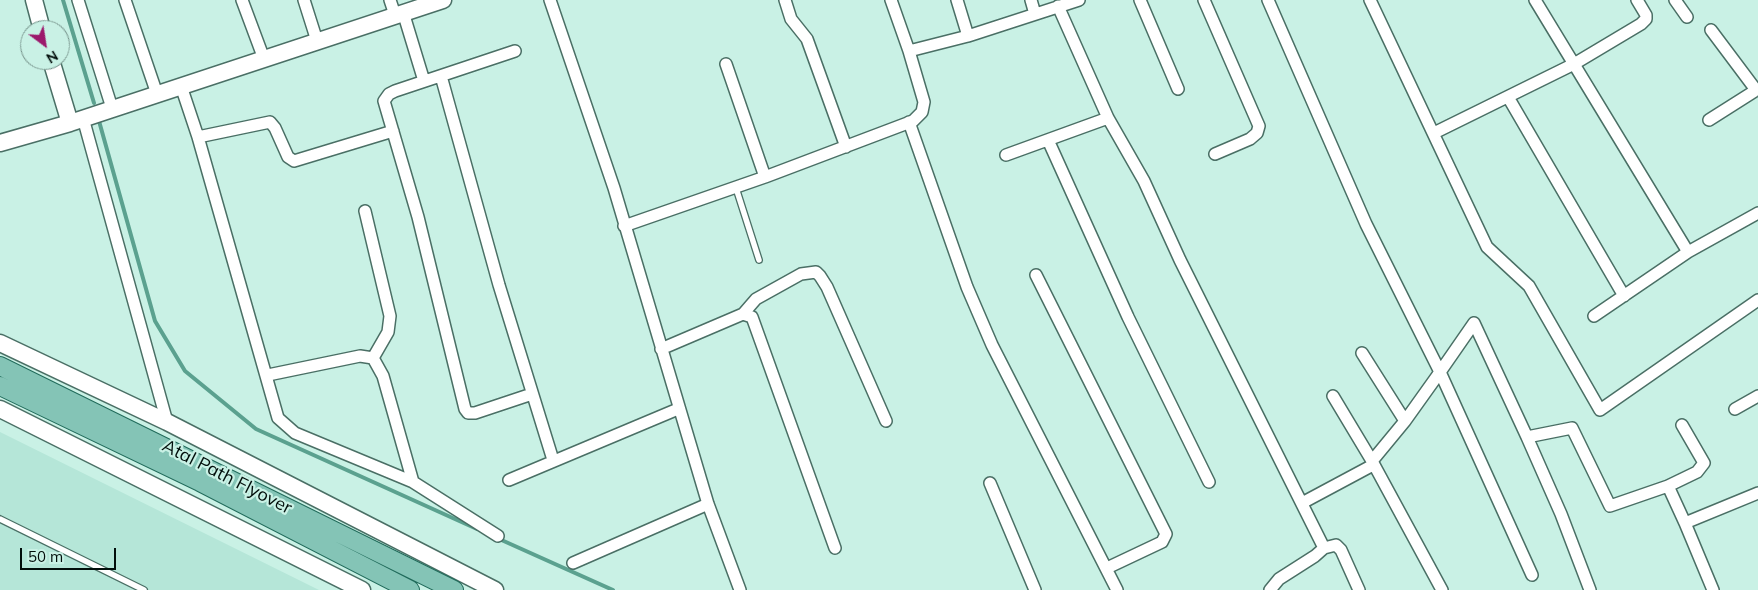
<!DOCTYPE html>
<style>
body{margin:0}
#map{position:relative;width:1758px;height:590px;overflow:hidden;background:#c9f1e5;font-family:Mulish,sans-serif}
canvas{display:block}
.north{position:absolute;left:20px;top:20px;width:50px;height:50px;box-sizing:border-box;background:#c9f1e5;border:1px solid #79968e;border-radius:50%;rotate:149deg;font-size:14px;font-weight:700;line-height:20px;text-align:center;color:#020e0b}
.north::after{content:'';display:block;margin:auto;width:18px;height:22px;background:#9c196c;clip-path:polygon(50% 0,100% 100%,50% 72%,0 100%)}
.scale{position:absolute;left:20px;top:548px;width:96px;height:22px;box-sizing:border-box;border:2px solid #020e0b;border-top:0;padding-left:6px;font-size:15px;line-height:18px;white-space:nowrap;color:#020e0b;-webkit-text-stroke:4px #c9f1e5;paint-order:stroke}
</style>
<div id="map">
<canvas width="1758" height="590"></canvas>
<div class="north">N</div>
<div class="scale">50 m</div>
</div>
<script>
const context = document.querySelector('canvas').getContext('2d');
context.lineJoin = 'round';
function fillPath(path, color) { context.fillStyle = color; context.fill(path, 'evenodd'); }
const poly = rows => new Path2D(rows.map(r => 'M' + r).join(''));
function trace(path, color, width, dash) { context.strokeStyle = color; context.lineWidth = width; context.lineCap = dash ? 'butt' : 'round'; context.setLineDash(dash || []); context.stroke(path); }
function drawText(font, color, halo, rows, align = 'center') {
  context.font = font + ' Mulish,sans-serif'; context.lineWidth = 4.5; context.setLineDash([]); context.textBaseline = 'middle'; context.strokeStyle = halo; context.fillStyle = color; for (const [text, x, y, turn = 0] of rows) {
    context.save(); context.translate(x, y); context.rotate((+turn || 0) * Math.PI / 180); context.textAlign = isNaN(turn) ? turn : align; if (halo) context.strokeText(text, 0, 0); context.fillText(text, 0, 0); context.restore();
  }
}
const built = poly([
 [0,432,319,590,0,590]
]);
const stream = poly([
 [63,0,94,103],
 [99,121,155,321,185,371,256,429,477,529],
 [497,538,613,590]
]);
const lane = poly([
 [736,188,759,260],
 [0,519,144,590]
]);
const street = poly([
 [78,0,112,108],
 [125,0,157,94],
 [242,0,264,59],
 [304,0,317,41],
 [390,0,395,15],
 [550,0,614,188,708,504,740,590],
 [785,0,791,19,807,39,846,147],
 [891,0,909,51],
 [957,0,968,36],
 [1031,0,1035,14],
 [1140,0,1178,89],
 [1204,0,1259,126,1257,133,1250,139,1215,154],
 [1268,0,1366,224,1440,372,1474,323,1527,437,1572,428,1610,506,1668,486,1685,523,1758,493],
 [1370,0,1487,247,1529,286,1600,410,1758,300],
 [1535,0,1688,252],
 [1675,0,1687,17],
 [1058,6,1108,118,1144,181,1180,260,1324,548,1315,556,1279,579,1270,590],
 [403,12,424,81],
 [1711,30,1756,90],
 [515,51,395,91,389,94,384,101,418,217,465,409,468,413,475,413,532,394],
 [726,64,765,177],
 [441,76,499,285,553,460],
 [181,86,198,137,278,418,295,433,413,482,498,536],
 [1508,97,1624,296],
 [83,118,167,422],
 [1709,120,1758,89],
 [909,122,967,287,992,345,1117,590],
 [1434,133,1574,64,1641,24,1646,19,1646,15,1637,0],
 [198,137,270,122,275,128,288,157,294,161,393,131],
 [1048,140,1128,317,1209,482],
 [1006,155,1108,118],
 [365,211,390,316,388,332,373,358],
 [624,226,765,177,913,121,922,112,924,102,909,51,968,36,1079,0],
 [1036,275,1166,534,1162,542,1107,568],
 [743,314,756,299,801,274,816,272,820,276,827,287,886,421],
 [1594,316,1688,252,1758,213],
 [661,349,743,314,752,317,835,548],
 [1362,353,1405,421],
 [268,375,360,356,373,358,383,376,413,482],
 [1333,396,1372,461],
 [1735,409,1758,396],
 [1527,437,1561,514,1590,590],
 [509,480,678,409],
 [990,483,1035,590],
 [1668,486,1697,472,1704,463,1682,425],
 [1302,503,1373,465],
 [1685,523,1713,590],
 [1324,548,1336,545,1341,550,1359,590],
 [573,563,708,504],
 [1442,590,1372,461,1405,421,1440,372,1532,575]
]);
const secondary = poly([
 [34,0,42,30],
 [51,60,70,123],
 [0,143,70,123,443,0],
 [0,343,167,422,495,590],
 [0,409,362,590]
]);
const primary = poly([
 [0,366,454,590],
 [0,386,200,482,410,590]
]);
const streetNames = [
 ["Atal Path Flyover",227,477,27]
];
fillPath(built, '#b5e6d8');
trace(stream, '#5ba18f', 4);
trace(lane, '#4a6f65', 8);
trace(street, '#4a6f65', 14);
trace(secondary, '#4a6f65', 19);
trace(primary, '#216b5b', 20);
trace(lane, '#fff', 5.5);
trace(street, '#fff', 11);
trace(secondary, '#fff', 16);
trace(primary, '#84c4b6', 18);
drawText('18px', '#020e0b', '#c9f1e5', streetNames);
</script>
